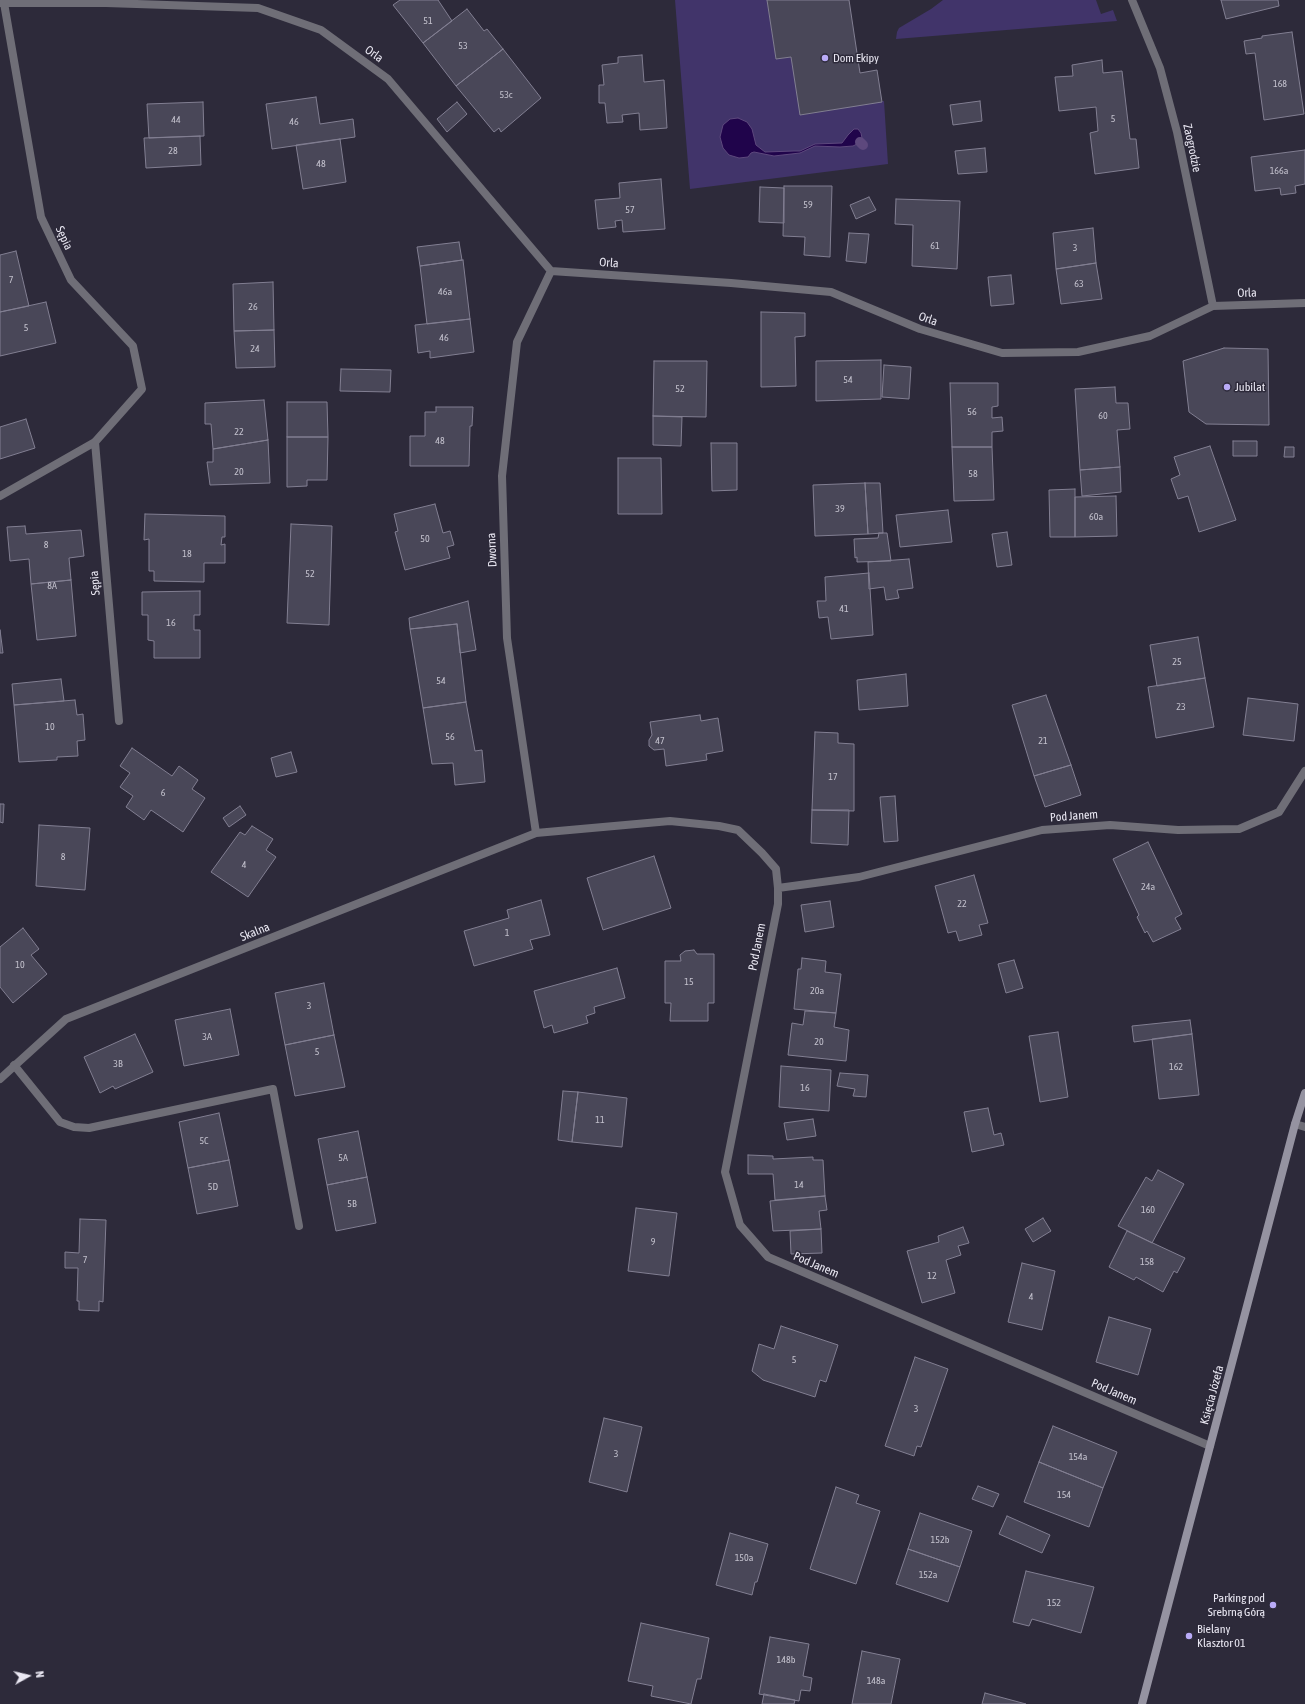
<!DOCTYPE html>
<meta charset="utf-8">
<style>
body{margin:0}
#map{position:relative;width:1305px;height:1704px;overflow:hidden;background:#2d2a3a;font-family:"Asap Condensed",sans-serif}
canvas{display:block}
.north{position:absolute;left:8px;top:1656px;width:40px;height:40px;-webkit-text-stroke:3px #2d2a3a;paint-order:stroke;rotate:82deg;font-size:11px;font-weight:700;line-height:16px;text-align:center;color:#eae8f3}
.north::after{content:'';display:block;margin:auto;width:14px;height:18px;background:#eae8f3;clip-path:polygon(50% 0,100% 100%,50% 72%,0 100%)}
</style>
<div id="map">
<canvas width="1305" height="1704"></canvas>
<div class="north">N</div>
</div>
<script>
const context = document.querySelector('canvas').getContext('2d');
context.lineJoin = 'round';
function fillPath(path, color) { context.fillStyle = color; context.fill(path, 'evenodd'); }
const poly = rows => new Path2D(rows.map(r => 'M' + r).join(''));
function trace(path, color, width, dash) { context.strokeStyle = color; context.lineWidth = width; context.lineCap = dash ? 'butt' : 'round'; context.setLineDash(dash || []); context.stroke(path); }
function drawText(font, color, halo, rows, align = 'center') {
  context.font = font + ' "Asap Condensed",sans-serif'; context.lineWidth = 3; context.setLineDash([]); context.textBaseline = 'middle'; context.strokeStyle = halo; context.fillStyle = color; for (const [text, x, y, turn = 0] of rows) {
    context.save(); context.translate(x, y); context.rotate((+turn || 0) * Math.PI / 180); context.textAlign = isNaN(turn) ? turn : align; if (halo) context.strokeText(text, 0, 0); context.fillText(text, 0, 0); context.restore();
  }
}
const green = poly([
 [675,0,767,0,776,59,791,57,801,115,884,101,888,164,690,189],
 [943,0,1096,0,1101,14,1113,10,1117,21,896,39,897,32,899,28,931,9]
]);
const water = poly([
 [738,118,747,122,752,129,756,145,765,152,794,151,800,151,815,144,842,143,848,135,854,129,858,129,861,133,862,138,861,142,853,146,840,147,815,146,800,153,774,156,754,152,751,153,748,157,739,158,729,155,723,148,720,137,723,125,730,119,738,118]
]);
const stream = poly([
 [860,142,863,145]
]);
const building = poly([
 [400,0,438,0,452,21,423,43,393,5,400,0],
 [767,0,849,0,860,73,877,70,882,102,800,115,791,57,776,59,767,0],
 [1221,0,1278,0,1279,6,1226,19,1221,0],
 [467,9,484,31,487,29,503,49,456,86,423,43,467,9],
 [1292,32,1304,114,1264,120,1255,53,1246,54,1244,41,1262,38,1262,36,1292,32],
 [503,49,541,98,501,132,499,128,494,132,456,86,503,49],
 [642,55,644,82,664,80,667,128,640,130,639,113,622,115,623,122,607,123,605,103,599,103,599,85,604,85,602,65,618,63,618,57,642,55],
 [1102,60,1103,73,1122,71,1130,139,1136,139,1139,168,1095,174,1090,133,1098,131,1096,107,1059,111,1055,77,1073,76,1072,65,1102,60],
 [316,97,320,124,353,119,355,137,272,149,266,104,316,97],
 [980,101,982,121,953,125,950,105,980,101],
 [203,102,204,136,149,138,147,104,203,102],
 [457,102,467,114,447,132,437,119,457,102],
 [200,136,201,165,146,168,144,138,200,136],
 [340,139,346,182,303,189,296,145,340,139],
 [985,148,987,172,958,174,955,151,985,148],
 [1305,150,1305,184,1295,186,1296,193,1281,195,1280,188,1255,191,1251,157,1305,150],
 [661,179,665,229,623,232,622,220,615,221,616,227,598,229,595,200,620,198,619,183,661,179],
 [784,186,832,186,830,257,804,255,805,237,783,236,784,186],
 [760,187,784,188,784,223,759,222,760,187],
 [869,197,876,210,856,219,850,205,869,197],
 [896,199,960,201,957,269,912,266,913,225,895,224,896,199],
 [1093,228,1096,263,1056,269,1053,233,1093,228],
 [849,233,869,234,866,263,846,261,849,233],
 [459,242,462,260,420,266,417,247,459,242],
 [16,251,29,306,0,312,0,255,16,251],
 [463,260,470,319,427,324,420,266,463,260],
 [1096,263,1102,299,1061,304,1056,269,1096,263],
 [1011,275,1014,304,991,306,988,277,1011,275],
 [273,282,274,330,234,331,233,284,273,282],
 [46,302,56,343,0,356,0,312,46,302],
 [761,312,805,313,805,336,795,337,796,386,761,387,761,312],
 [470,319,474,352,430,358,430,351,418,353,415,325,470,319],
 [274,330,275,367,236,368,234,331,274,330],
 [1224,348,1268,349,1269,425,1206,424,1189,412,1183,361,1224,348],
 [881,360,881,399,816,401,816,361,881,360],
 [654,361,707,361,706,417,653,416,654,361],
 [884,365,911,367,909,399,882,397,884,365],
 [341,369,391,370,390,392,340,391,341,369],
 [950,383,998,383,998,406,992,407,992,418,1002,417,1003,431,992,432,992,447,952,447,950,383],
 [1115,387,1116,403,1128,403,1130,429,1117,430,1120,467,1080,470,1075,389,1115,387],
 [264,400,268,440,213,449,211,424,205,424,205,403,264,400],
 [287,402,327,402,328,437,287,437,287,402],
 [436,407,473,407,472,426,470,426,469,466,410,466,410,436,425,436,425,412,436,412,436,407],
 [653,416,682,417,681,446,653,445,653,416],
 [26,419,35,448,0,459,0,427,26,419],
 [287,437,328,437,327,480,307,480,307,486,287,487,287,437],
 [268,440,270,483,210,485,207,462,213,462,213,449,268,440],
 [1233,441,1257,441,1257,456,1233,456,1233,441],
 [711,443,737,443,737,490,712,491,711,443],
 [1210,446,1236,520,1199,532,1188,496,1178,499,1171,479,1180,475,1174,457,1210,446],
 [952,447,992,447,994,500,954,501,952,447],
 [1285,447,1294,447,1294,457,1284,457,1285,447],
 [618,458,661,458,662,514,618,514,618,458],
 [1120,467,1121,492,1082,496,1080,470,1120,467],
 [865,483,868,534,815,536,813,485,865,483],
 [865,483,880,483,883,533,868,534,865,483],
 [1075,489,1075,537,1050,537,1049,490,1075,489],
 [1116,496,1117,536,1075,537,1075,497,1116,496],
 [435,504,443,533,450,531,454,545,447,547,450,558,405,570,395,532,398,531,394,514,435,504],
 [948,510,952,542,900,547,896,515,948,510],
 [145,514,225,516,225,537,222,537,221,545,225,544,225,563,204,563,204,582,154,581,154,571,149,571,149,539,144,540,145,514],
 [291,524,332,526,329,625,287,623,291,524],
 [25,526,26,534,81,530,84,556,69,558,71,580,31,584,29,559,10,561,7,527,25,526],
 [1007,532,1012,565,997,567,992,534,1007,532],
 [879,533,887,533,891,561,857,562,857,557,855,558,854,539,878,538,879,533],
 [909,559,913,588,897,590,899,598,886,600,884,587,869,589,868,562,909,559],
 [869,573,873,635,831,639,828,617,819,618,817,601,826,601,825,577,869,573],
 [71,580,76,636,37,640,31,584,71,580],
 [200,591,200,615,194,615,194,630,200,630,200,658,154,658,154,641,148,640,148,615,142,615,142,592,200,591],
 [468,601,476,650,460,653,457,624,410,629,409,618,468,601],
 [457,624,466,702,423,708,410,629,457,624],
 [0,630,3,653,0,653,0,630],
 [1198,637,1205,678,1157,686,1150,645,1198,637],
 [906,674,908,706,859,710,857,680,906,674],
 [1205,678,1214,727,1156,738,1148,687,1205,678],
 [61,679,64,701,14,705,12,684,61,679],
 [1046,695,1071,765,1034,776,1012,705,1046,695],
 [1248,698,1298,704,1294,741,1243,735,1248,698],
 [75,700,77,715,83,714,85,740,77,741,78,756,57,757,57,760,19,762,14,705,75,700],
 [466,702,475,751,482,750,485,782,455,785,453,763,432,764,423,708,466,702],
 [700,715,701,721,718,718,723,751,706,754,707,760,666,766,664,749,654,750,649,746,649,740,652,735,650,722,700,715],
 [815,732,838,733,838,743,854,744,854,811,812,810,815,732],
 [132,748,172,776,179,766,198,780,192,789,205,798,183,832,151,810,144,820,126,807,133,796,120,787,130,773,120,766,132,748],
 [291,752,297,772,276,777,271,758,291,752],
 [1071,765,1081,795,1045,807,1034,776,1071,765],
 [895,796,898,841,884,842,880,797,895,796],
 [0,804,4,804,3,823,0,822,0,804],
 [240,806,246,815,229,827,223,818,240,806],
 [812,810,849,810,848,845,811,843,812,810],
 [39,825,90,828,85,890,36,886,39,825],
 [252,826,273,839,266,850,276,857,248,897,211,872,240,832,245,835,252,826],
 [1148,842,1182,914,1175,918,1181,929,1153,942,1147,931,1145,933,1137,917,1139,915,1113,859,1148,842],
 [654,856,671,908,603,930,587,878,654,856],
 [974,875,988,923,979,925,982,935,959,941,956,931,948,933,935,886,974,875],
 [541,900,550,935,530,940,533,949,474,966,464,931,509,918,507,910,541,900],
 [830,901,834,927,805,932,801,905,830,901],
 [23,928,39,949,31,955,47,974,13,1003,0,987,0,947,23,928],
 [694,950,697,954,714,954,714,1003,708,1003,708,1021,670,1021,671,1003,665,1003,665,961,681,961,680,955,685,951,694,950],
 [802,958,826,961,825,972,841,974,836,1013,794,1009,798,969,801,969,802,958],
 [1014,960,1023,988,1006,993,998,964,1014,960],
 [617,968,625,998,594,1007,595,1013,586,1016,588,1023,554,1033,552,1025,544,1028,534,991,617,968],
 [324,983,334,1035,285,1045,275,993,324,983],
 [230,1009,239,1055,184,1066,175,1020,230,1009],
 [805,1011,836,1013,834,1027,849,1030,846,1061,788,1055,792,1023,803,1025,805,1011],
 [1190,1020,1192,1034,1134,1042,1132,1026,1190,1020],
 [1058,1032,1068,1097,1040,1102,1029,1036,1058,1032],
 [135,1034,153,1072,115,1089,113,1086,100,1093,84,1057,135,1034],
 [1192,1034,1199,1095,1159,1099,1152,1039,1192,1034],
 [334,1035,345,1087,295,1096,285,1045,334,1035],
 [781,1066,831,1070,829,1111,779,1107,781,1066],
 [840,1073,868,1075,866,1097,853,1096,855,1089,837,1086,840,1073],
 [563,1091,578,1092,572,1142,558,1140,563,1091],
 [578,1092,627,1098,622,1147,572,1142,578,1092],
 [988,1108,994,1135,1001,1133,1004,1145,972,1152,964,1112,988,1108],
 [219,1113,229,1160,188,1168,179,1122,219,1113],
 [813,1119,816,1136,787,1140,784,1123,813,1119],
 [358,1131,367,1177,327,1185,318,1139,358,1131],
 [748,1155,773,1156,773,1159,813,1157,813,1160,823,1160,825,1196,775,1200,773,1174,748,1174,748,1155],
 [229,1160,238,1206,197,1214,188,1168,229,1160],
 [1158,1170,1184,1184,1152,1243,1118,1226,1146,1177,1152,1181,1158,1170],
 [367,1177,376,1223,336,1231,327,1185,367,1177],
 [825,1196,827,1210,819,1211,821,1229,773,1231,770,1201,825,1196],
 [636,1208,677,1213,669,1276,628,1271,636,1208],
 [1043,1218,1051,1231,1033,1242,1025,1229,1043,1218],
 [80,1219,106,1220,103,1302,99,1301,99,1311,79,1310,79,1301,77,1301,78,1268,65,1268,65,1252,79,1253,80,1219],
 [963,1227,969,1243,958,1246,961,1255,946,1260,955,1293,922,1303,907,1251,939,1242,938,1236,963,1227],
 [821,1229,822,1253,791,1254,790,1231,821,1229],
 [1127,1231,1185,1258,1177,1273,1174,1271,1163,1292,1136,1277,1134,1280,1109,1267,1127,1231],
 [1022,1263,1055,1271,1042,1330,1008,1322,1022,1263],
 [1109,1317,1151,1329,1138,1375,1096,1362,1109,1317],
 [781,1326,838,1345,826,1382,820,1380,815,1397,763,1380,752,1371,759,1344,774,1349,781,1326],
 [915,1357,948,1369,921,1447,917,1446,914,1456,885,1446,915,1357],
 [604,1418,642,1427,627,1492,589,1482,604,1418],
 [1053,1426,1117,1452,1103,1488,1039,1462,1053,1426],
 [1039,1462,1103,1488,1089,1527,1024,1502,1039,1462],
 [978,1486,999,1494,993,1507,972,1499,978,1486],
 [836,1487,859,1495,856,1503,880,1511,856,1584,810,1569,836,1487],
 [920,1513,972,1531,960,1567,908,1549,920,1513],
 [1007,1516,1050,1535,1042,1553,999,1534,1007,1516],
 [730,1533,768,1544,757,1582,755,1582,752,1595,716,1585,730,1533],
 [908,1549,960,1567,948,1602,896,1584,908,1549],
 [1026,1571,1094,1587,1081,1633,1032,1619,1029,1626,1013,1622,1026,1571],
 [641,1623,709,1638,701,1679,697,1679,691,1704,651,1696,653,1686,628,1681,641,1623],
 [770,1637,809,1644,803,1676,812,1678,810,1691,801,1690,799,1701,759,1694,770,1637],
 [862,1651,900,1659,891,1704,852,1704,862,1651],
 [985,1693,1026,1704,982,1704,985,1693],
 [764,1694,795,1700,794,1704,762,1704,764,1694]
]);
const lane = poly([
 [14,1065,60,1122,74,1127,89,1128,273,1089,299,1226]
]);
const street = poly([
 [1132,0,1160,68,1177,132,1213,306],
 [0,3,106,3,258,8,321,30,388,79,551,271,731,283,831,292,920,329,1002,353,1078,352,1150,336,1213,306,1305,303],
 [95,442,119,721],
 [0,496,95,442,142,389,133,346,71,280,41,217,4,3],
 [536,833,507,638,502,476,517,342,551,271],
 [778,888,859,877,1042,830,1110,825,1178,830,1239,829,1279,812,1305,771],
 [0,1079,66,1019,536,833,670,821,719,826,738,830,762,853,776,869,778,888,778,904,725,1172,740,1225,768,1257,1210,1446],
 [1295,1124,1305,1127]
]);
const secondary = poly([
 [1142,1704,1295,1124,1305,1093]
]);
const markers = [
 [825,58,4,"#b9abf7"],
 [1227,387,4,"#b9abf7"],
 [1273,1605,4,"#b9abf7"],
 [1189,1636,4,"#b9abf7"]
];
const numberNames = [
 ["51",428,21],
 ["53",463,46],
 ["168",1280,84],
 ["53c",506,95],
 ["5",1113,119],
 ["44",176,120],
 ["46",294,122],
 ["28",173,151],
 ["48",321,164],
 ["166a",1279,171],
 ["59",808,205],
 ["57",630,210],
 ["61",935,246],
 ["3",1075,248],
 ["7",11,280],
 ["63",1079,284],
 ["46a",445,292],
 ["26",253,307],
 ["5",26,328],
 ["46",444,338],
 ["24",255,349],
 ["54",848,380],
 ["52",680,389],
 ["56",972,412],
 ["60",1103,416],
 ["22",239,432],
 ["48",440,441],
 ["20",239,472],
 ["58",973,474],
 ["39",840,509],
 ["60a",1096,517],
 ["50",425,539],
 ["8",46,545],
 ["18",187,554],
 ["52",310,574],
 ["8A",52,586],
 ["41",844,609],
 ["16",171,623],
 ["25",1177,662],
 ["54",441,681],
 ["23",1181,707],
 ["10",50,727],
 ["56",450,737],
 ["47",660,741],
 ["21",1043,741],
 ["17",833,777],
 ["6",163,793],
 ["8",63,857],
 ["4",244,865],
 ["24a",1148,887],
 ["22",962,904],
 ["1",507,933],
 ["10",20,965],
 ["15",689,982],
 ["20a",817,991],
 ["3",309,1006],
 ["3A",207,1037],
 ["20",819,1042],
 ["5",317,1052],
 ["3B",118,1064],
 ["162",1176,1067],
 ["16",805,1088],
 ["11",600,1120],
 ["5C",204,1141],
 ["5A",343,1158],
 ["14",799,1185],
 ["5D",213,1187],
 ["5B",352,1204],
 ["160",1148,1210],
 ["9",653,1242],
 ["7",85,1260],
 ["158",1147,1262],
 ["12",932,1276],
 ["4",1031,1297],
 ["5",794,1360],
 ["3",916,1409],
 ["3",616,1454],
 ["154a",1078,1457],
 ["154",1064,1495],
 ["152b",940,1540],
 ["150a",744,1558],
 ["152a",928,1575],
 ["152",1054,1603],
 ["148b",786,1660],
 ["148a",876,1681]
];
const streetNames = [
 ["Orla",374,54,36],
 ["Zaogrodzie",1192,148,78],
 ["Sępia",64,238,65],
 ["Orla",609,263,4],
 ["Orla",1247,293,-2],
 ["Orla",928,319,19],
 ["Dworna",492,550,-92],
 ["Sępia",95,583,-95],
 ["Pod Janem",1074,816,-4],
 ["Skalna",255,932,-22],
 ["Pod Janem",757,947,-79],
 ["Pod Janem",816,1265,23],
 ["Pod Janem",1114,1392,23],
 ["Księcia Józefa",1212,1395,-75]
];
const poiNames = [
 ["Dom Ekipy",833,58],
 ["Jubilat",1235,387],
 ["Parking pod",1265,1598,"right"],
 ["Srebrną Górą",1265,1612,"right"],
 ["Bielany",1197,1629],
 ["Klasztor 01",1197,1643]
];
fillPath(green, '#41346a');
fillPath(water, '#20044b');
trace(water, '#5d487d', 1);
trace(stream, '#5d487d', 10);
fillPath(building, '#494758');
trace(building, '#827f92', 1);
trace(lane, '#6f6e77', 8);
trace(street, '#6f6e77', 8);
trace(secondary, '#9593a1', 8);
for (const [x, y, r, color] of markers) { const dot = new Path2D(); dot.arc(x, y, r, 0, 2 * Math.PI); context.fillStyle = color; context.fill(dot); trace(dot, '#2d2a3a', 1.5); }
drawText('10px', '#c2c0cc', null, numberNames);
drawText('12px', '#eae8f3', '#2d2a3a', streetNames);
drawText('12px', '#eae8f3', '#2d2a3a', poiNames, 'left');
</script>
